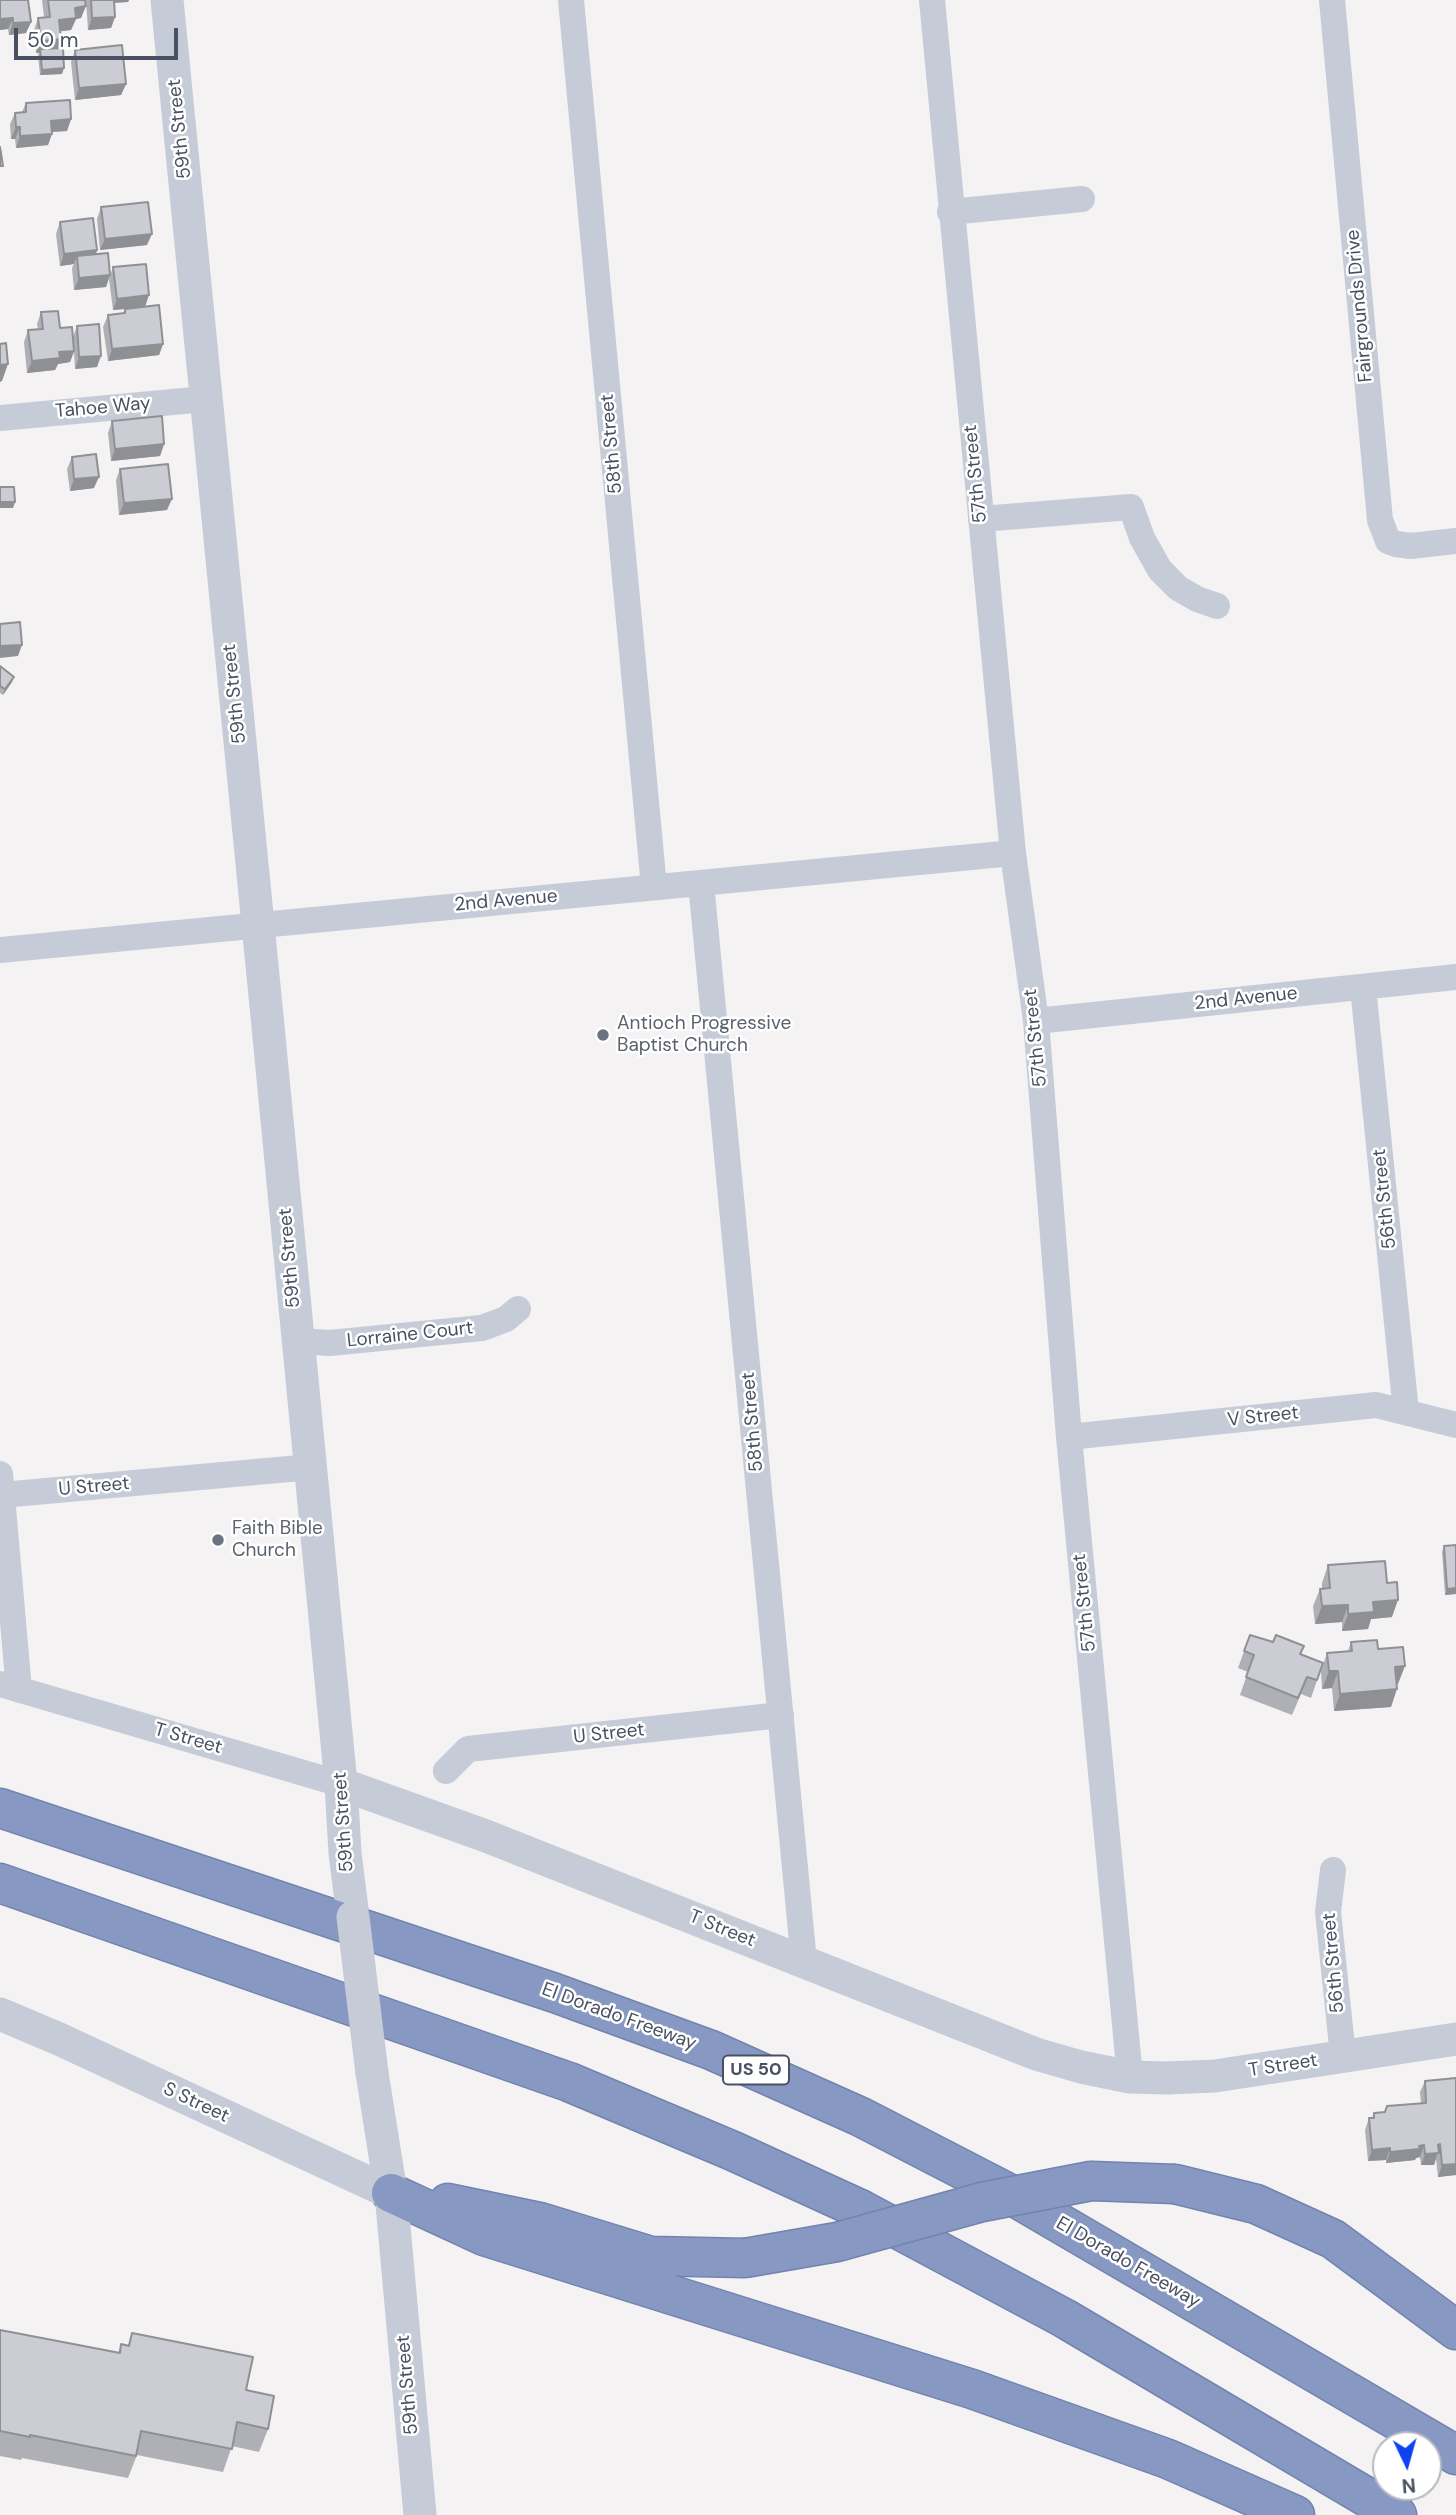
<!DOCTYPE html>
<style>
body{margin:0}
#map{position:relative;width:1456px;height:2515px;overflow:hidden;background:#f4f2f2;font-family:"DM Sans",sans-serif}
canvas{display:block}
.north{position:absolute;left:1372px;top:2431px;width:70px;height:70px;box-sizing:border-box;background:#fff;border:2px solid #b6b9c0;border-radius:50%;rotate:175deg;font-size:19px;font-weight:700;line-height:28px;text-align:center;color:#485061}
.north::after{content:'';display:block;margin:auto;width:24px;height:32px;background:#0e43f2;clip-path:polygon(50% 0,100% 100%,50% 72%,0 100%)}
.scale{position:absolute;left:14px;top:28px;width:164px;height:32px;box-sizing:border-box;border:4px solid #485061;border-top:0;padding-left:9px;font-size:21px;line-height:24px;white-space:nowrap;color:#485061;-webkit-text-stroke:5px #fff;paint-order:stroke}
</style>
<div id="map">
<canvas width="1456" height="2515"></canvas>
<div class="north">N</div>
<div class="scale">50 m</div>
</div>
<script>
const context = document.querySelector('canvas').getContext('2d');
context.lineJoin = 'round';
const poly = rows => new Path2D(rows.map(r => 'M' + r).join(''));
function trace(path, color, width, dash) { context.strokeStyle = color; context.lineWidth = width; context.lineCap = dash ? 'butt' : 'round'; context.setLineDash(dash || []); context.stroke(path); }
function fillPath(path, color) { context.fillStyle = color; context.fill(path, 'evenodd'); }
function drawText(font, color, halo, rows, align = 'center') {
  context.font = font + ' "DM Sans",sans-serif'; context.lineWidth = 5; context.setLineDash([]); context.textBaseline = 'middle'; context.strokeStyle = halo; context.fillStyle = color; for (const [text, x, y, turn = 0] of rows) {
    context.save(); context.translate(x, y); context.rotate((+turn || 0) * Math.PI / 180); context.textAlign = isNaN(turn) ? turn : align; if (halo) context.strokeText(text, 0, 0); context.fillText(text, 0, 0); context.restore();
  }
}
const minor = poly([
 [571,0,654,887],
 [932,0,1013,853,1036,1021,1069,1437,1130,2077],
 [1332,0,1380,520,1388,541,1396,544,1411,546,1456,541],
 [950,212,1082,199],
 [0,418,205,399],
 [981,519,1131,507,1142,538,1160,570,1178,588,1197,599,1217,606],
 [701,883,804,1962],
 [0,950,1013,853],
 [1363,987,1406,1412],
 [1036,1021,1456,977],
 [298,1341,330,1343,482,1328,506,1319,518,1309],
 [1069,1437,1376,1405,1456,1425],
 [0,1474,19,1690],
 [2,1495,311,1467],
 [0,1684,341,1784],
 [446,1771,468,1749,781,1715],
 [1333,1870,1328,1912,1343,2056]
]);
const tertiary = poly([
 [167,0,267,1016,341,1784,345,1853,353,1917],
 [341,1784,486,1836,1036,2054,1081,2067,1130,2077,1167,2078,1215,2076,1456,2039],
 [0,2014,59,2039,391,2193],
 [372,2073,391,2193,420,2515]
]);
const motorway = poly([
 [0,1808,555,1993,711,2050,861,2117,1008,2193,1456,2455],
 [0,1883,569,2082,733,2151,862,2210,1064,2318,1397,2515],
 [1175,2184,1256,2204,1333,2239,1456,2330],
 [391,2193,484,2236,972,2389,1168,2459,1295,2515],
 [448,2203,540,2222,651,2256,745,2258]
]);
const tertiaryBridge = poly([
 [353,1917,372,2073]
]);
const motorwayBridge = poly([
 [745,2258,837,2242,982,2202,1091,2181,1175,2184]
]);
const wall = poly([
 [0,0,31,22,26,33,9,35,8,29,0,30],
 [42,0,85,0,81,18,76,19,71,30,60,31,58,48,62,74,40,75,38,55,39,53,36,53,34,30,38,18,44,17],
 [86,0,129,0,128,2,114,3,115,17,111,28,88,30],
 [75,50,126,84,121,95,75,100,71,62],
 [26,103,71,119,67,131,52,132,48,145,16,148,15,139,11,139,10,124,15,113,22,112],
 [101,207,147,245,100,250,97,219],
 [60,222,97,250,96,255,110,275,106,287,74,290,72,268,74,264,60,266,56,234],
 [113,267,145,306,163,344,159,355,108,361,103,327,108,315,123,313,125,309,113,310,109,279],
 [41,312,60,328,73,337,77,326,97,367,75,369,74,352,70,362,58,364,55,370,27,373,24,342,28,330,38,329,37,324],
 [112,421,164,444,160,456,111,461,108,433],
 [72,457,94,488,70,491,67,469],
 [120,469,167,510,119,515,116,480],
 [0,666,12,682,3,695,0,693],
 [1444,1546,1456,1594,1445,1595,1442,1552],
 [1328,1565,1387,1583,1392,1617,1371,1619,1368,1629,1342,1631,1342,1622,1315,1624,1313,1606,1320,1589,1322,1588,1322,1583],
 [1250,1635,1323,1663,1311,1698,1301,1694,1292,1715,1240,1695,1248,1672,1238,1668],
 [1351,1642,1378,1649,1398,1684,1397,1684,1391,1707,1334,1711,1332,1688,1322,1689,1321,1671,1327,1653,1348,1651],
 [1425,2081,1456,2175,1438,2177,1436,2159,1434,2165,1421,2165,1420,2157,1416,2158,1415,2160,1386,2163,1386,2160,1368,2161,1365,2130,1369,2118,1372,2118,1374,2113,1384,2112,1387,2106,1421,2103,1420,2092],
 [0,2330,118,2353,121,2344,128,2345,132,2333,246,2390,268,2429,259,2452,232,2446,223,2472,137,2455,128,2478,22,2458,21,2460,0,2456]
]);
const shadedWall = poly([
 [111,0,129,0,128,2,109,3],
 [86,6,81,18,76,19,71,30,55,32,59,20,75,8],
 [115,17,111,28,88,30,92,18],
 [13,18,8,29,0,30,0,19],
 [31,22,26,33,9,35,13,23],
 [61,39,57,51,40,49,39,53,36,53,41,41],
 [64,68,62,74,40,75,42,70],
 [126,84,121,95,75,100,79,88],
 [71,119,67,131,47,132,51,121],
 [16,127,20,127,15,139,11,139],
 [52,134,48,145,16,148,20,136],
 [152,234,147,245,100,250,105,239],
 [97,250,93,262,77,256,74,264,60,266,64,254],
 [110,275,106,287,74,290,79,278],
 [149,295,145,307,113,310,117,299],
 [163,344,159,355,108,361,112,349],
 [74,351,70,362,58,364,55,370,27,373,32,361,59,352],
 [101,356,97,367,75,369,79,357],
 [8,364,2,381,0,382,0,365],
 [164,444,160,456,111,461,115,449],
 [99,477,94,488,70,491,74,479],
 [172,499,167,510,119,515,124,503],
 [0,502,15,502,13,508,0,508],
 [22,645,18,656,0,658,0,646],
 [14,677,12,682,3,695,5,689],
 [1456,1588,1456,1594,1445,1595,1447,1589],
 [1398,1600,1392,1617,1371,1619,1368,1629,1342,1631,1348,1614,1373,1602],
 [1348,1605,1342,1622,1315,1624,1322,1606],
 [1405,1666,1398,1684,1389,1684,1395,1667],
 [1329,1671,1338,1671,1332,1688,1322,1689],
 [1397,1689,1391,1707,1334,1711,1340,1694],
 [1440,2144,1434,2165,1421,2165,1425,2154,1438,2145],
 [1424,2145,1420,2157,1416,2158,1415,2160,1386,2163,1390,2152],
 [1390,2148,1386,2160,1368,2161,1372,2150],
 [1456,2164,1456,2175,1438,2177,1442,2165]
]);
const building = poly([
 [0,0,28,0,31,22,13,23,13,18,0,19,0,0],
 [48,0,85,0,86,6,75,8,76,18,59,20,61,39,41,41,38,18,50,17,48,0],
 [91,0,114,0,115,17,92,18,91,0],
 [122,45,126,84,79,88,75,50,122,45],
 [63,48,64,68,42,70,40,49,63,48],
 [70,100,71,119,51,121,52,134,20,136,20,127,16,127,15,113,26,112,26,103,70,100],
 [0,147,3,166,0,166,0,147],
 [148,202,152,234,105,239,101,207,148,202],
 [93,218,97,250,64,254,60,222,93,218],
 [108,253,110,275,79,278,77,256,108,253],
 [146,264,149,295,117,299,113,267,146,264],
 [159,305,163,344,112,349,108,315,125,313,125,309,159,305],
 [58,311,60,328,72,327,74,351,59,352,60,358,32,361,28,330,43,329,41,312,58,311],
 [99,324,101,356,79,357,77,326,99,324],
 [6,343,8,364,0,365,0,344,6,343],
 [162,416,164,444,115,449,112,421,162,416],
 [96,454,99,477,74,479,72,457,96,454],
 [168,464,172,499,124,503,120,469,168,464],
 [0,487,14,487,15,502,0,502,0,487],
 [20,622,22,645,0,646,0,624,20,622],
 [0,666,14,677,5,689,0,686,0,666],
 [1456,1545,1456,1588,1447,1589,1444,1546,1456,1545],
 [1385,1561,1387,1583,1397,1582,1398,1600,1373,1602,1374,1612,1348,1614,1348,1605,1322,1606,1320,1589,1330,1588,1328,1565,1385,1561],
 [1250,1635,1273,1642,1276,1635,1304,1646,1300,1654,1323,1663,1317,1680,1307,1677,1298,1698,1246,1677,1254,1655,1244,1651,1250,1635],
 [1377,1640,1378,1649,1403,1647,1405,1666,1395,1667,1397,1689,1340,1694,1338,1671,1329,1671,1327,1653,1352,1651,1351,1642,1377,1640],
 [1456,2078,1456,2164,1442,2165,1440,2144,1438,2145,1439,2153,1425,2154,1424,2145,1419,2146,1420,2149,1390,2152,1390,2148,1372,2150,1369,2118,1374,2118,1374,2113,1385,2112,1387,2106,1426,2103,1425,2081,1456,2078],
 [0,2330,120,2353,121,2344,129,2346,132,2333,253,2357,246,2390,274,2396,268,2429,237,2422,232,2449,141,2431,136,2456,30,2435,30,2437,0,2431,0,2330]
]);
const markers = [
 [603,1035,7,"#6b7280"],
 [218,1540,7,"#6b7280"]
];
const shields = [
 [756,2070,66]
];
const shieldNames = [
 ["US 50",756,2070]
];
const streetNames = [
 ["59th Street",180,129,-96],
 ["Fairgrounds Drive",1360,306,-95],
 ["Tahoe Way",103,408,-5],
 ["58th Street",612,444,-95],
 ["57th Street",976,474,-96],
 ["59th Street",235,694,-96],
 ["2nd Avenue",506,901,-5],
 ["2nd Avenue",1246,999,-6],
 ["57th Street",1036,1038,-96],
 ["56th Street",1385,1199,-96],
 ["59th Street",290,1258,-95],
 ["Lorraine Court",410,1335,-6],
 ["V Street",1263,1417,-6],
 ["58th Street",753,1422,-95],
 ["U Street",94,1487,-5],
 ["57th Street",1085,1603,-96],
 ["U Street",609,1734,-6],
 ["T Street",188,1739,16],
 ["59th Street",344,1822,-94],
 ["T Street",722,1929,22],
 ["56th Street",1334,1963,-95],
 ["El Dorado Freeway",619,2017,20],
 ["T Street",1283,2066,-9],
 ["S Street",196,2103,25],
 ["El Dorado Freeway",1128,2263,30],
 ["59th Street",408,2385,-95]
];
const worshipNames = [
 ["Antioch Progressive",617,1024],
 ["Baptist Church",617,1046],
 ["Faith Bible",232,1529],
 ["Church",232,1551]
];
trace(motorway, '#7283af', 41);
trace(minor, '#c5cbd7', 26);
trace(tertiary, '#c5cbd7', 33);
trace(motorway, '#8798c3', 38);
trace(motorwayBridge, '#7283af', 41, []);
trace(tertiaryBridge, '#c5cbd7', 33);
trace(motorwayBridge, '#8798c3', 38);
fillPath(wall, '#afb0b6');
fillPath(shadedWall, '#8f9094');
fillPath(building, '#cccdd4');
trace(building, '#8f9094', 2);
for (const [x, y, r, color] of markers) { const dot = new Path2D(); dot.arc(x, y, r, 0, 2 * Math.PI); context.fillStyle = color; context.fill(dot); trace(dot, '#fff', 2.5); }
for (const [x, y, w] of shields) { const box = new Path2D(); box.roundRect(x - w / 2, y - 14.5, w, 29, 5); context.fillStyle = '#fff'; context.fill(box); trace(box, '#485061', 2); }
drawText('bold 18px', '#485061', null, shieldNames);
drawText('19px', '#485061', '#fff', streetNames);
drawText('19px', '#5b616d', '#fff', worshipNames, 'left');
</script>
